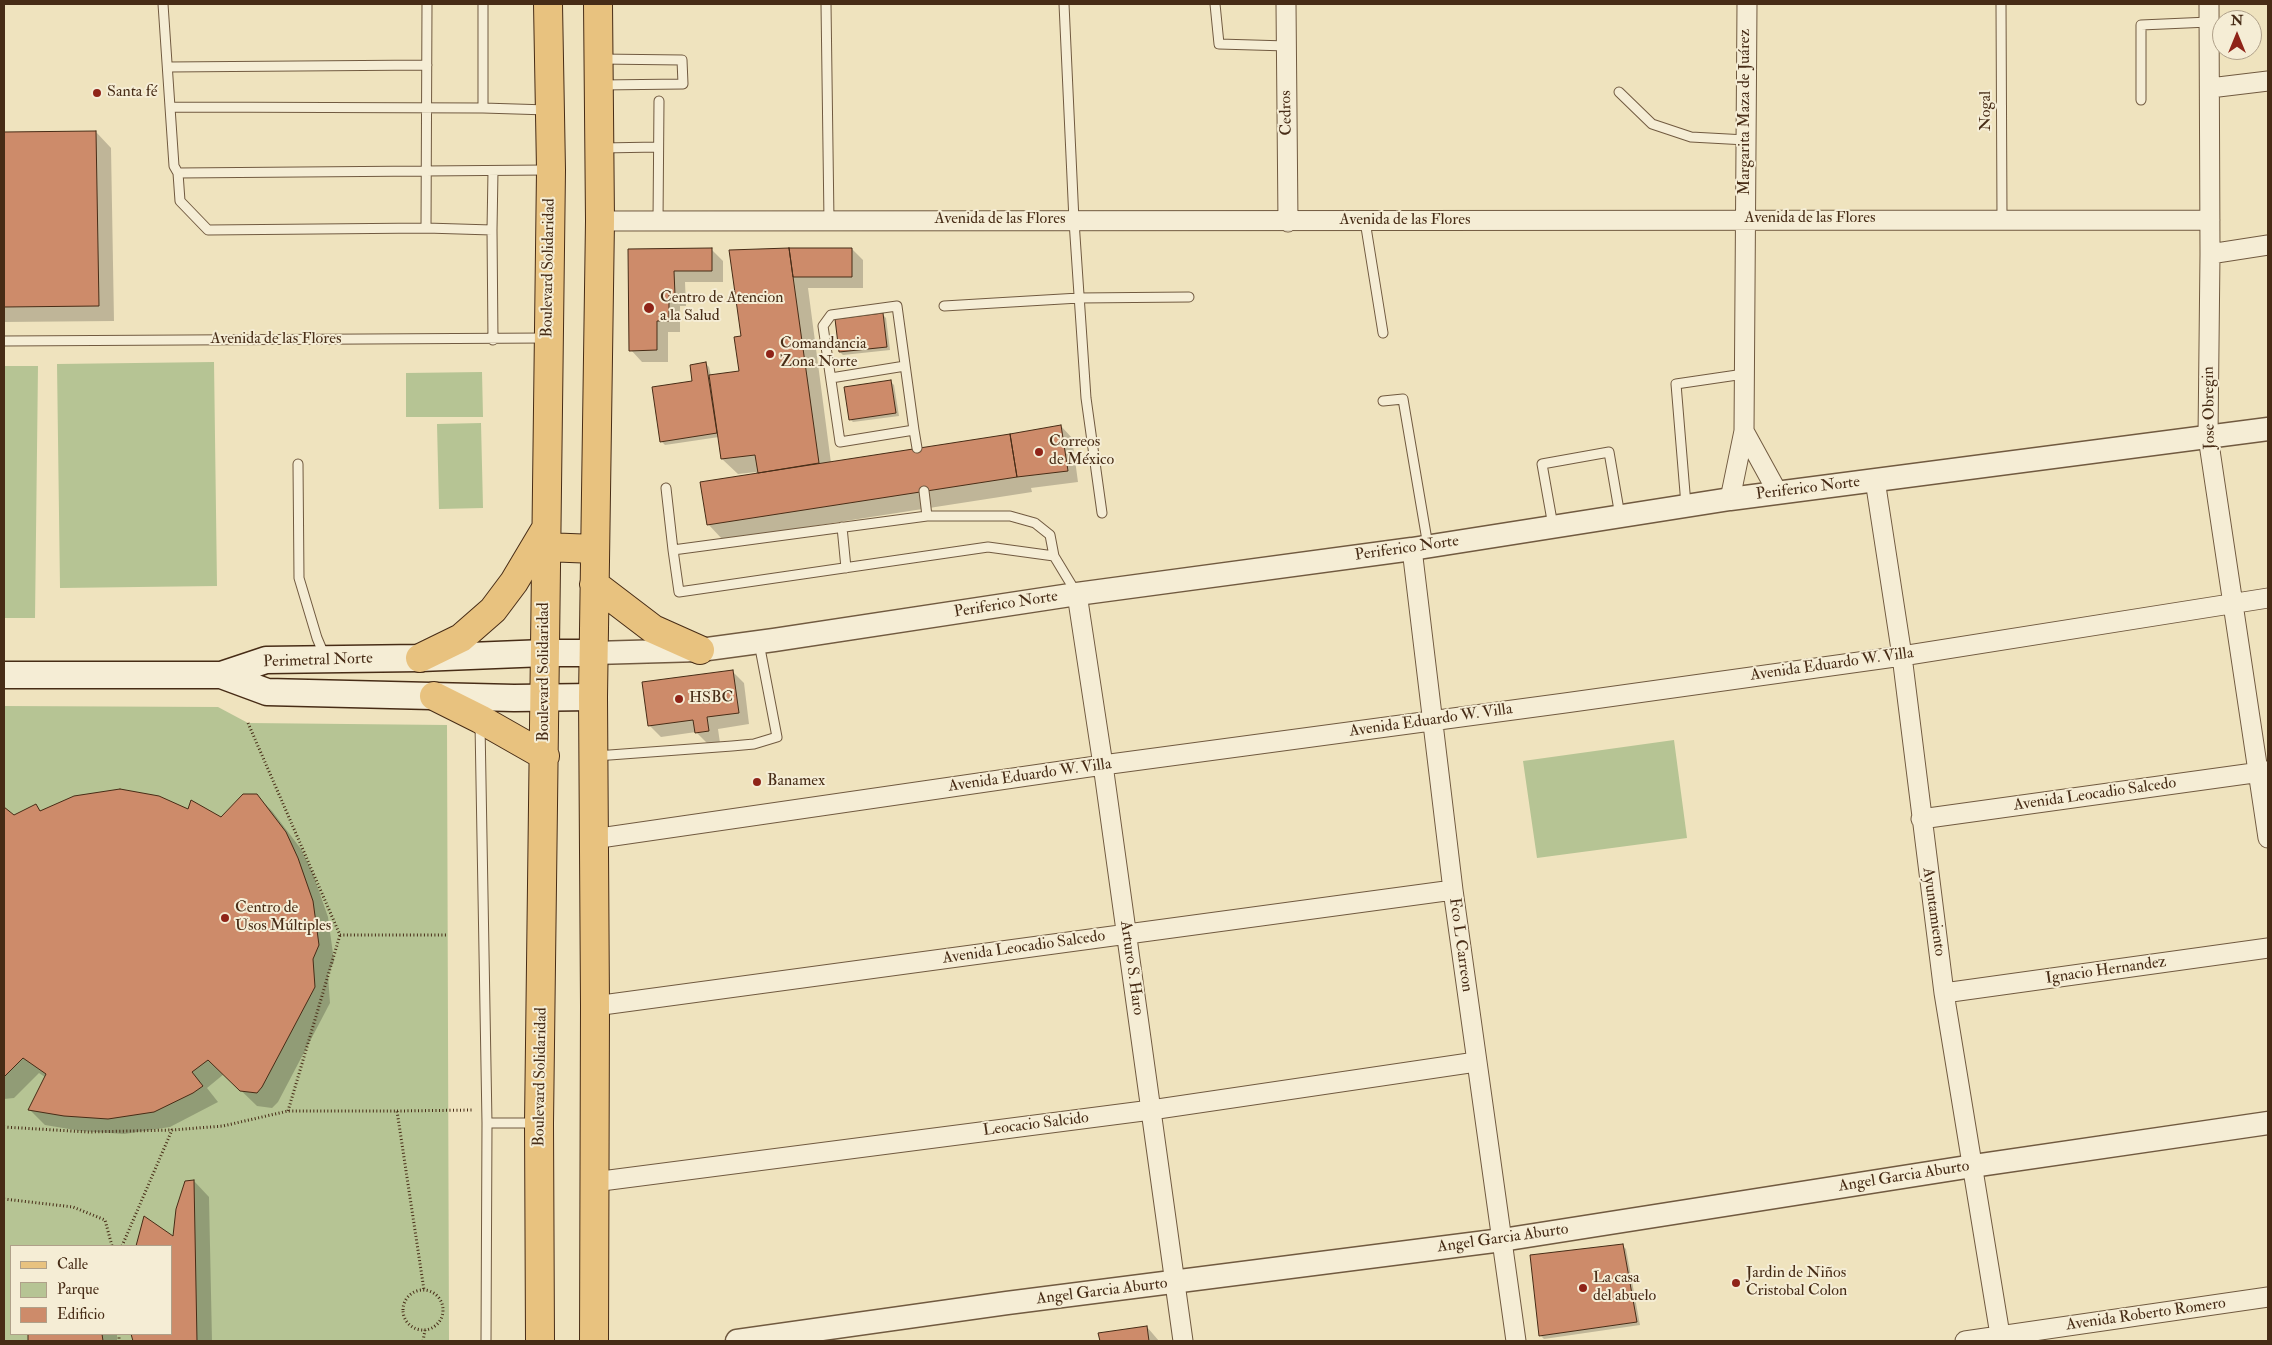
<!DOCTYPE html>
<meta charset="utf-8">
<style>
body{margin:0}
#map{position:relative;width:2272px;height:1345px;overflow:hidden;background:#efe3be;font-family:"IM FELL Double Pica",serif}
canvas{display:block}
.frame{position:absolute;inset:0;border:5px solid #472c16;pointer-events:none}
.legend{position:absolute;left:10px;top:1245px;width:162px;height:90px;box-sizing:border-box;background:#f5edd5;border:1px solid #afa089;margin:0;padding:6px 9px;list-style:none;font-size:15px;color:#472c16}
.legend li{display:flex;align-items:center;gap:10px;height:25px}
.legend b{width:25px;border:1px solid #afa089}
.north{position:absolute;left:2212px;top:10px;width:50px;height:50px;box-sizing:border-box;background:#f5edd5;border:1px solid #afa089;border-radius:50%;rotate:0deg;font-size:14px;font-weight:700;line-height:20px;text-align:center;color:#472c16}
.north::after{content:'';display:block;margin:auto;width:18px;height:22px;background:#8f2418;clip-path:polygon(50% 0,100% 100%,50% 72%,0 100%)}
</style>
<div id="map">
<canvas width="2272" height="1345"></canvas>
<div class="frame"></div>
<ul class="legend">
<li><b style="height:6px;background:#e8c27f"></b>Calle</li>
<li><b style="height:14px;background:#b6c494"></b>Parque</li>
<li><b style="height:14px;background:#cd8b6a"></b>Edificio</li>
</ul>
<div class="north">N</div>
</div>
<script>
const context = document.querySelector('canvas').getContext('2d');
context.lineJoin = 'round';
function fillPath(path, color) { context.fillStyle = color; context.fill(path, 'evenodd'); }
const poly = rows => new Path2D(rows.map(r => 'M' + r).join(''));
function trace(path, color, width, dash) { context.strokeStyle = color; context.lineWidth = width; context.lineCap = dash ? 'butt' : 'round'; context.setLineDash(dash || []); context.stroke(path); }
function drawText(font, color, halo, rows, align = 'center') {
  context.font = font + ' "IM FELL Double Pica",serif'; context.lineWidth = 4; context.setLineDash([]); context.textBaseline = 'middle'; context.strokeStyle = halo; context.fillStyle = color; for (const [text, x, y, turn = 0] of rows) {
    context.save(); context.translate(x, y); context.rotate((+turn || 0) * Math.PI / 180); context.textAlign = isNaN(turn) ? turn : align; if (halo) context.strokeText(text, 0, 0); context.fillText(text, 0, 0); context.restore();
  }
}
const green = poly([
 [214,362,217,586,60,588,57,364],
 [4,366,38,366,35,618,4,618],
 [482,372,483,417,406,417,406,373],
 [481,423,483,508,439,509,437,424],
 [4,706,218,707,248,723,447,725,449,1341,4,1341],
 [11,1246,171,1246,171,1334,11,1334],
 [1674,740,1687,838,1537,858,1523,761]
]);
const shadow = poly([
 [96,132,111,148,114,321,4,322,4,133],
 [852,249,863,260,863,288,808,288,831,463,1061,426,1072,438,1078,482,1031,488,1032,492,723,540,708,524,756,474,756,472,738,474,722,459,719,437,665,445,661,441,706,364,709,367,711,376,740,372,742,337,730,251],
 [629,250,712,250,723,261,723,282,685,282,686,306,680,306,680,332,668,332,668,362,642,362,631,350],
 [883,315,886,318,890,350,843,355,840,352],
 [891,382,894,385,899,416,853,422,850,419],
 [732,671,744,683,749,724,718,729,720,743,708,744,696,732,661,737,649,725],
 [256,795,272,811,301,849,313,874,328,917,334,961,328,975,330,1003,278,1102,272,1108,257,1106,224,1074,207,1088,218,1102,170,1127,124,1134,81,1131,45,1125,30,1110,45,1077,39,1073,14,1098,4,1099,4,808,14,817,36,806,42,812,188,811,222,818],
 [194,1181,209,1197,212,1341,134,1341,133,1334,171,1334,171,1246,137,1246,145,1218,174,1238],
 [1623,1246,1626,1249,1640,1325,1544,1339,1541,1336,1532,1256],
 [1147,1327,1159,1341,1101,1341,1100,1334],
 [29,1334,117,1334,117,1341,29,1341]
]);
const building = poly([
 [96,131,99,306,4,307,4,132,96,131],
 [712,248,712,271,674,271,675,295,669,295,669,321,657,321,657,350,629,351,628,249,712,248],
 [789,248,819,463,758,473,755,455,721,459,709,375,739,371,734,337,741,336,729,250,789,248],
 [789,248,852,248,852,277,793,277,789,248],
 [883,313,887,347,839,352,835,319,883,313],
 [706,362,717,433,660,442,652,387,692,381,690,365,706,362],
 [891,380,896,413,849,420,844,387,891,380],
 [1061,425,1068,471,1017,477,1010,434,1061,425],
 [1010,434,1017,477,707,525,700,482,1010,434],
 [733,670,739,713,707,717,709,731,695,733,693,720,648,726,642,682,733,670],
 [120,789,159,796,188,809,191,800,221,817,243,794,257,794,286,832,298,858,313,901,319,945,313,959,315,987,262,1087,257,1093,240,1091,208,1060,192,1072,203,1086,193,1093,154,1112,108,1119,64,1116,28,1110,46,1074,23,1058,4,1077,4,807,14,815,36,804,40,811,74,796,120,789],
 [194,1180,197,1341,133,1341,131,1334,171,1334,171,1246,136,1246,144,1216,173,1236,176,1209,185,1181,194,1180],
 [1623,1244,1637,1322,1539,1336,1530,1255,1623,1244],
 [1147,1326,1149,1341,1100,1341,1098,1333,1147,1326],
 [28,1334,102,1334,103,1341,28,1341,28,1334]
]);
const path = poly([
 [248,723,340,935,447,935],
 [288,1111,340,935],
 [397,1111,474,1110],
 [4,1127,88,1132,172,1130],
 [4,1199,73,1207,105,1220,112,1246],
 [122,1246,172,1130,223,1126,288,1111,397,1111,424,1290],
 '403 1310a20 20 0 1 1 40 0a20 20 0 1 1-40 0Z',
 [119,1334,119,1341],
 [423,1341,425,1330]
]);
const service = poly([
 [163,4,174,166,178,173,180,201,208,230,426,228,427,4],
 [826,4,829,221],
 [1064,4,1074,221,1086,398,1102,513],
 [1215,4,1219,44,1287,46],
 [2001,4,2002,219],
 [600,59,682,60,683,84,601,85],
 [168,67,427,65],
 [1619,92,1652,124,1691,137,1746,140],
 [2141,100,2141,25,2209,22],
 [171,107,483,108,483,4],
 [483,108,548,110],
 [602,148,658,147],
 [178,173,547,170],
 [658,221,659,101],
 [1365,221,1383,333],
 [426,228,492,230,493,340],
 [492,230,493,171],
 [944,306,1079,298,1189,297],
 [4,341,546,338],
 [831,378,905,366],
 [1383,401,1403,399,1428,546],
 [914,430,840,442,823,326,831,315,897,306,914,430,917,448],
 [298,464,299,578,317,638,325,657],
 [666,488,673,550],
 [924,491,927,516],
 [1686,505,1676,384,1744,374],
 [1553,526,1542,464,1609,452,1620,516],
 [842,527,846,568],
 [1054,556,988,547,679,592,673,550,927,516,1010,516,1035,523,1050,535,1054,556,1077,594],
 [480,724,487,1123,486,1341],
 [596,756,732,746,754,744,777,737,759,643],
 [487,1123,537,1123]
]);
const minor = poly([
 [1286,4,1288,222],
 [2209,4,2210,254,2208,437,2268,838],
 [2210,88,2268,81],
 [600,221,2210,220],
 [2210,254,2268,245],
 [1744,431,1778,493],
 [1875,480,1902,656,1944,993,2001,1341],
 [1730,499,1744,431,1747,4],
 [1412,549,1453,890,1516,1341],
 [1077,594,1103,765,1183,1341],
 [1921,819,2268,771],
 [593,839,1103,765,1565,703,1902,656,2268,598],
 [1944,993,2268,948],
 [595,1006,1453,890],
 [594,1182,1151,1110,1476,1062],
 [1965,1341,2268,1297]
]);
const tertiary = poly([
 [594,653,700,650,774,640,1077,594,1412,549,1730,499,2268,429],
 [737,1341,1007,1303,1502,1240,1973,1166,2268,1123]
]);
const secondary = poly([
 [4,675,221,675,266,660,420,658,545,653,594,653],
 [221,675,267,692,514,698,593,697]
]);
const primary = poly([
 [545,547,595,549],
 [594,584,653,629,700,650],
 [420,658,461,638,493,610,514,582,545,530],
 [434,696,480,719,545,756],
 [540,1341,539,1123,551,170,548,4],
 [594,1341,595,1006,593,697,600,221,598,4]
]);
const markers = [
 [97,93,5,"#8f2418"],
 [649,308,6,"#8f2418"],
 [770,354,5,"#8f2418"],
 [1039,452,5,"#8f2418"],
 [679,699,5,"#8f2418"],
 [757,782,5,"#8f2418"],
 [225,918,5,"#8f2418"],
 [1736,1283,5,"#8f2418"],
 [1583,1288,5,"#8f2418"]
];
const poiNames = [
 ["Santa fé",107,93],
 ["Centro de Atencion",660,299],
 ["a la Salud",660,317],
 ["Comandancia",780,345],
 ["Zona Norte",780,363],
 ["Correos",1049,443],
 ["de México",1049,461],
 ["HSBC",689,699],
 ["Banamex",767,782],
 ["Centro de",235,909],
 ["Usos Múltiples",235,927],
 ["Jardin de Niños",1746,1274],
 ["Cristobal Colon",1746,1292],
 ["La casa",1593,1279],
 ["del abuelo",1593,1297]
];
const streetNames = [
 ["Nogal",1987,111,-90],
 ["Margarita Maza de Juárez",1746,112,-90],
 ["Cedros",1287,113,-91],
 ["Avenida de las Flores",1810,219],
 ["Avenida de las Flores",1000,220],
 ["Avenida de las Flores",1405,221],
 ["Boulevard Solidaridad",549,268,-89],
 ["Avenida de las Flores",276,340],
 ["Jose Obregin",2210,408,-91],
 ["Periferico Norte",1808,489,-7],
 ["Periferico Norte",1407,549,-8],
 ["Periferico Norte",1006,605,-9],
 ["Perimetral Norte",318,661,-2],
 ["Avenida Eduardo W. Villa",1832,665,-8],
 ["Boulevard Solidaridad",545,672,-90],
 ["Avenida Eduardo W. Villa",1431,721,-8],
 ["Avenida Eduardo W. Villa",1030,776,-8],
 ["Avenida Leocadio Salcedo",2095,795,-8],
 ["Ayuntamiento",1933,912,82],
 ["Fco L Carreon",1460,945,82],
 ["Avenida Leocadio Salcedo",1024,948,-8],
 ["Arturo S. Haro",1131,968,82],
 ["Ignacio Hernandez",2106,971,-8],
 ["Boulevard Solidaridad",541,1077,-89],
 ["Leocacio Salcido",1036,1125,-7],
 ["Angel Garcia Aburto",1904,1177,-9],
 ["Angel Garcia Aburto",1503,1239,-8],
 ["Angel Garcia Aburto",1102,1292,-7],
 ["Avenida Roberto Romero",2146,1315,-8]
];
fillPath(green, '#b6c494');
fillPath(shadow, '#0003');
fillPath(building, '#cd8b6a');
trace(building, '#472c16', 1);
trace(service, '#715a40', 11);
trace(minor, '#715a40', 21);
trace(tertiary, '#715a40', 25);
trace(secondary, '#472c16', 29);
trace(primary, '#472c16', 30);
trace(path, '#472c16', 3, [1, 2.5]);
trace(service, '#f5edd5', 9);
trace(minor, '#f5edd5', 19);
trace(tertiary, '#f5edd5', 22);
trace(secondary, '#f5edd5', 26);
trace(primary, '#e8c27f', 28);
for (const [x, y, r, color] of markers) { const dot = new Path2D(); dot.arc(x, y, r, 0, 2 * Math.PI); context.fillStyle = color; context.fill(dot); trace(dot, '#f5edd5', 2); }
drawText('16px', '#472c16', '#f5edd5', poiNames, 'left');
drawText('16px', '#472c16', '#f5edd5', streetNames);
</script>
